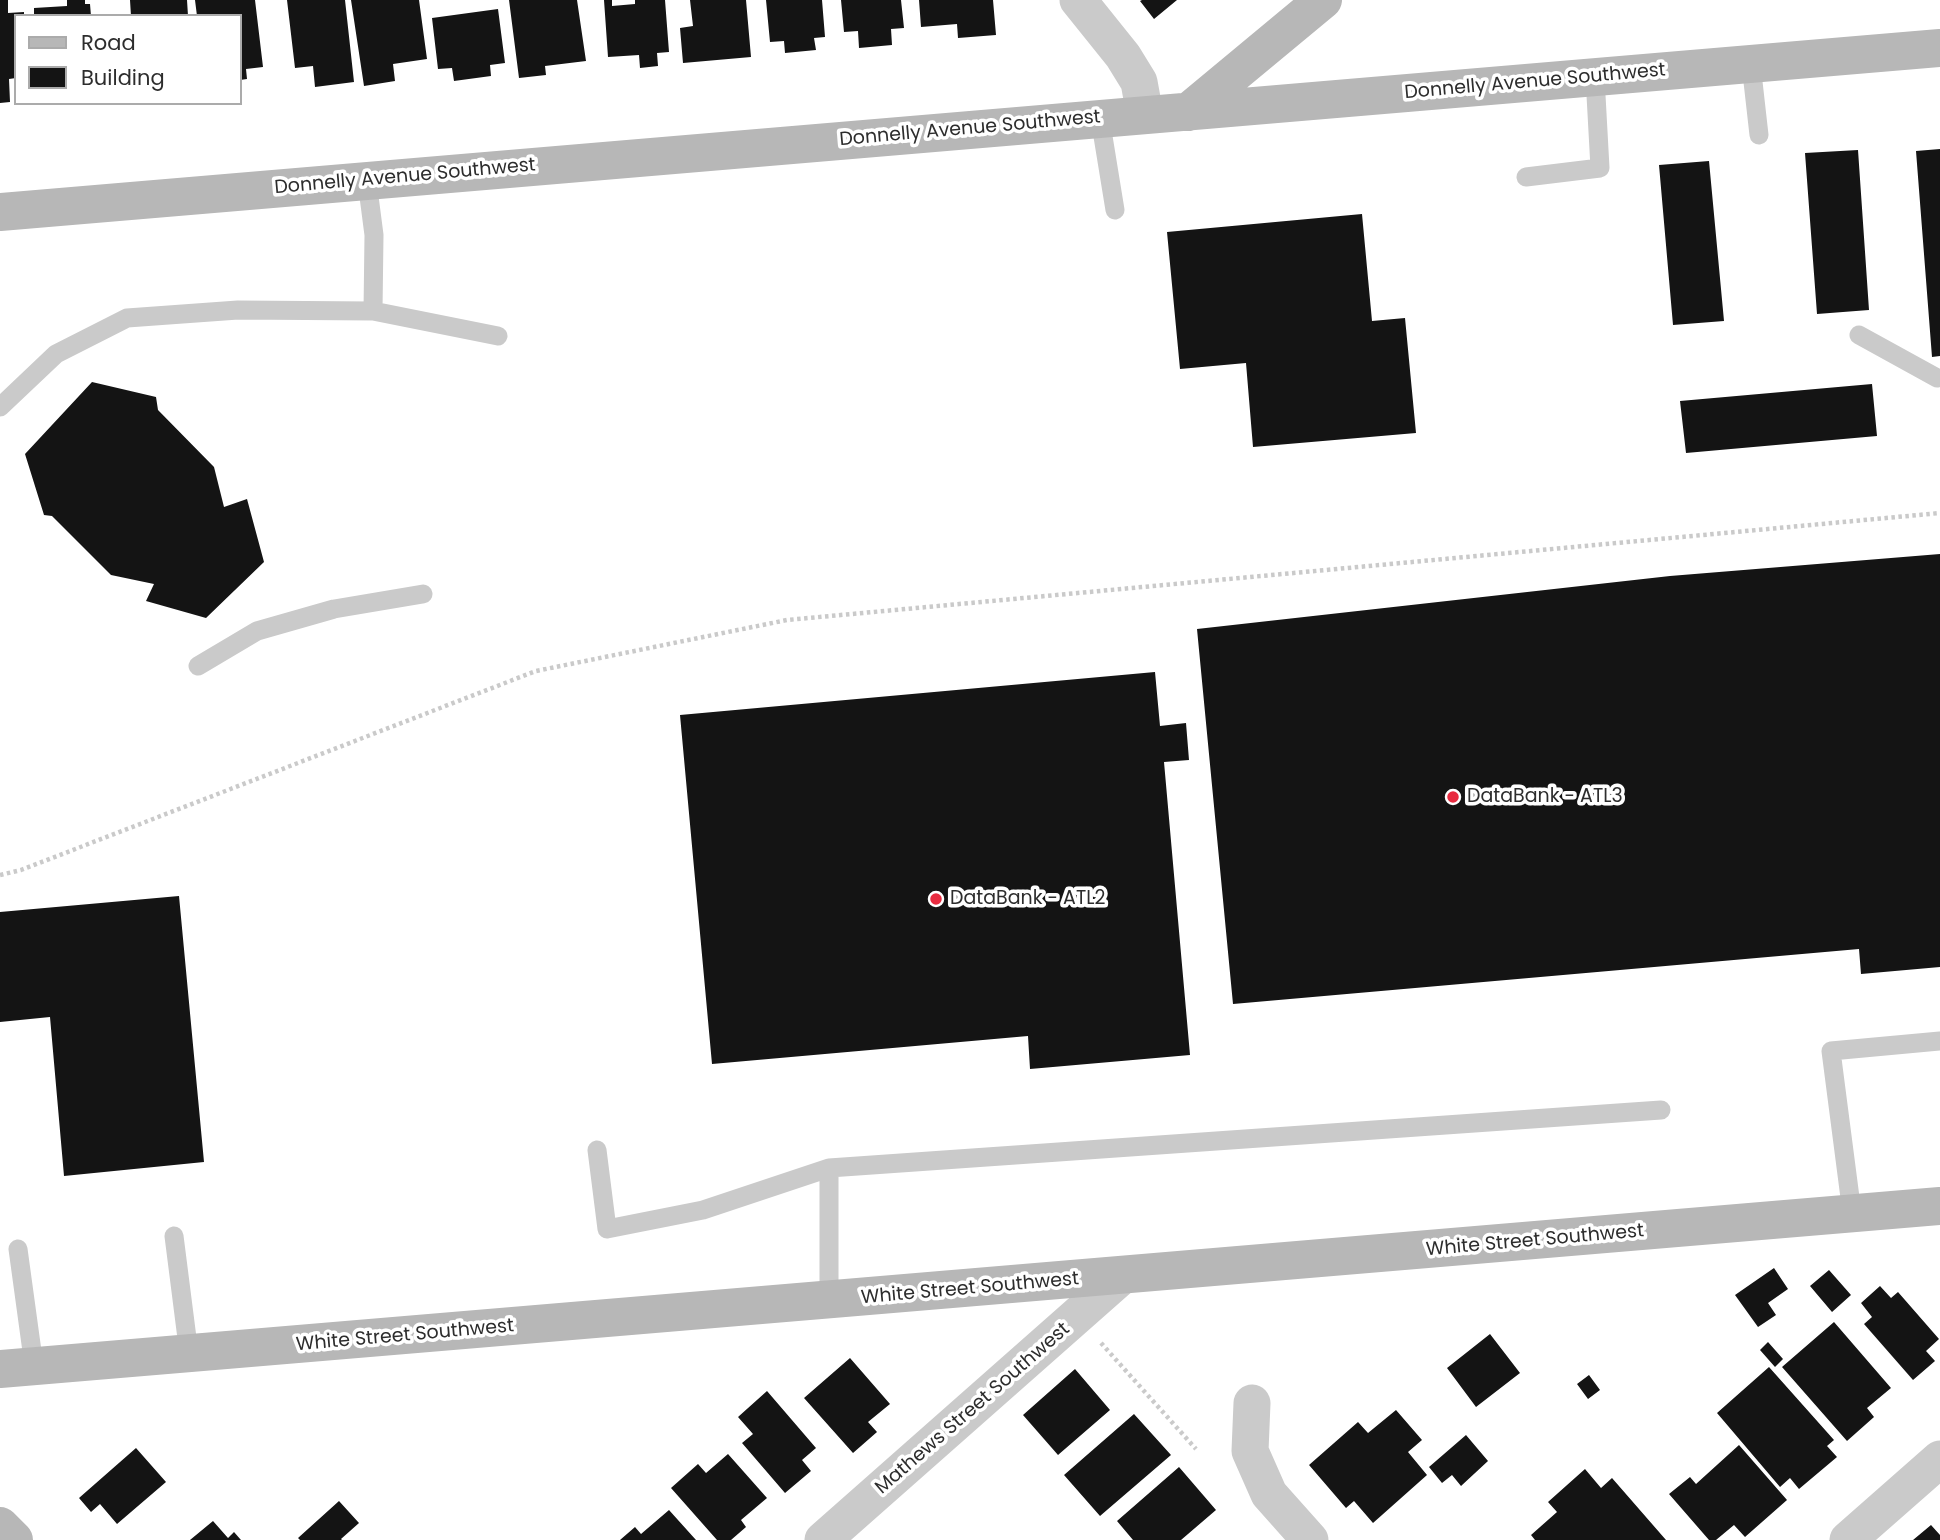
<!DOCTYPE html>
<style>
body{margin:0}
#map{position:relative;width:1940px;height:1540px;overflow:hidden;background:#fff;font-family:Poppins,sans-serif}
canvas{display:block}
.legend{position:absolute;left:14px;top:14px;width:228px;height:91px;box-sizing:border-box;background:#fff;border:2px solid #ababab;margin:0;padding:9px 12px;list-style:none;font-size:21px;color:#2d2d2d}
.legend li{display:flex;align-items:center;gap:14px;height:35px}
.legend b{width:35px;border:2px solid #ababab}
</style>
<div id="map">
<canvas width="1940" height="1540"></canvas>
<ul class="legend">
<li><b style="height:9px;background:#b7b7b7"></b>Road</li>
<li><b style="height:19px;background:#141414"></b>Building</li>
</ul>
</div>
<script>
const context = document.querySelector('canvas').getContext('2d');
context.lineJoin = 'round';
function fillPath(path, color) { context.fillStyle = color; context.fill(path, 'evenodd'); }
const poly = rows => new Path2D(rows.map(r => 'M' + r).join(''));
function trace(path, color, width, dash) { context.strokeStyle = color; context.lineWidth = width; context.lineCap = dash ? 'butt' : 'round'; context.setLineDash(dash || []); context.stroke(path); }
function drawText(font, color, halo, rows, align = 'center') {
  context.font = font + ' Poppins,sans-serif'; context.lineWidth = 7; context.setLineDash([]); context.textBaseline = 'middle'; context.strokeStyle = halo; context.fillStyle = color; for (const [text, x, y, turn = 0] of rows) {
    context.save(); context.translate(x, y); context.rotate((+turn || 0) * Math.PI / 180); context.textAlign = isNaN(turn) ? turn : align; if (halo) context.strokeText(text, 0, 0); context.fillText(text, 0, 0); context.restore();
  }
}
const building = poly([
 [0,0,8,0,8,13,24,12,24,16,16,16,16,78,9,79,10,102,0,103],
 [67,0,85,0,85,4,90,4,91,16,34,16,34,8,67,6],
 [130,0,187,0,188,16,131,16],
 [195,0,255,0,263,67,246,69,247,79,240,80,240,16,197,16],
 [287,0,345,0,354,82,315,87,313,66,295,68],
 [351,0,419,0,427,59,393,64,395,81,364,86],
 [509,0,577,0,586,61,545,66,546,75,519,78],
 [604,0,612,0,612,6,635,4,635,0,665,0,669,52,657,53,658,66,640,68,639,55,608,57],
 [690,0,746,0,751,57,683,63,680,28,693,26],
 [766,0,822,0,825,37,814,38,816,50,785,53,784,41,770,42],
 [841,0,901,0,904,28,891,29,892,45,859,48,858,31,844,32],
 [919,0,993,0,996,35,958,38,957,24,921,27],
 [1142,0,1177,0,1154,19,1140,1],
 [498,9,505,63,490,65,491,76,454,81,452,68,438,69,432,18],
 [1940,149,1940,356,1932,357,1916,151],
 [1858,150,1869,310,1817,314,1805,153],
 [1709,161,1724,321,1673,325,1659,165],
 [1362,214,1372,321,1405,318,1416,433,1253,447,1246,363,1180,369,1167,232],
 [92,382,156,397,158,410,214,467,224,507,247,499,264,562,206,618,146,601,154,584,111,575,52,516,44,515,25,454],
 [1872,384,1877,436,1686,453,1680,401],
 [1940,554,1940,967,1861,974,1859,949,1233,1004,1197,629,1670,576],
 [1155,672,1160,726,1186,723,1189,760,1164,762,1190,1055,1030,1069,1028,1036,712,1064,680,715],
 [179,896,204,1162,64,1176,50,1017,0,1022,0,912],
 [1774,1268,1788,1289,1768,1303,1776,1315,1758,1327,1735,1295],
 [1829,1270,1851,1295,1832,1312,1810,1286],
 [1880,1286,1891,1298,1898,1292,1939,1339,1926,1351,1935,1361,1913,1380,1864,1324,1872,1317,1861,1303],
 [1834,1322,1891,1388,1867,1408,1874,1417,1847,1441,1782,1367],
 [1490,1334,1520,1373,1476,1407,1447,1368],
 [1768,1342,1783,1359,1775,1367,1760,1350],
 [850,1358,890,1404,868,1422,877,1432,853,1453,804,1398],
 [1769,1367,1834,1440,1827,1446,1837,1457,1799,1489,1790,1478,1780,1487,1717,1413],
 [1075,1369,1110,1410,1058,1455,1023,1415],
 [1589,1375,1600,1390,1588,1399,1577,1384],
 [767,1391,816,1448,802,1460,811,1471,785,1493,742,1443,753,1434,738,1417],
 [1396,1410,1422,1440,1408,1452,1427,1475,1373,1523,1354,1501,1346,1508,1309,1465,1358,1422,1368,1433],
 [1134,1414,1171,1455,1100,1516,1064,1475],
 [1466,1435,1488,1461,1461,1486,1452,1475,1442,1483,1429,1467],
 [1739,1445,1787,1500,1745,1537,1734,1525,1716,1540,1709,1540,1669,1494,1690,1477,1696,1484],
 [136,1448,166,1482,117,1524,100,1504,91,1512,79,1498],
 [728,1454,767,1498,741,1520,746,1527,731,1540,717,1540,671,1488,698,1464,706,1473],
 [1179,1467,1216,1510,1181,1540,1133,1540,1117,1521],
 [1585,1469,1601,1488,1612,1478,1666,1540,1535,1540,1531,1535,1557,1512,1548,1502],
 [339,1501,359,1523,341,1539,342,1540,300,1540,298,1538],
 [669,1510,696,1540,620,1540,635,1527,641,1534],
 [213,1521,228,1538,234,1532,241,1540,190,1540],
 [1931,1525,1940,1535,1940,1540,1913,1540]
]);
const path = poly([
 [0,875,21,870,536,671,787,620,1940,513],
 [1101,1343,1196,1449]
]);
const lane = poly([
 [1751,64,1759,135],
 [1100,118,1115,210],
 [1526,177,1600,168,1595,77],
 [367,181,374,235,373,311,498,336],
 [1859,335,1937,378],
 [0,407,56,354,127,318,238,310,373,311],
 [198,666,257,631,334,609,423,594],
 [597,1150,607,1229,703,1210,829,1168,1661,1110],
 [1852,1213,1831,1051,1940,1041],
 [174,1236,189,1354],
 [18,1249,34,1366],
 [829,1301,829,1168]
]);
const street = poly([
 [1078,0,1123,56,1139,82,1145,115],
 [1252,1403,1250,1451,1269,1494,1310,1540],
 [823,1540,1122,1276],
 [1848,1540,1940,1459]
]);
const secondary = poly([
 [1188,112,1323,0],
 [0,212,1940,48],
 [0,1369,1940,1206],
 [0,1526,14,1540]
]);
const markers = [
 [1453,797,7,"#e82b40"],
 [936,899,7,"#e82b40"]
];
const streetNames = [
 ["Donnelly Avenue Southwest",1535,82,-5],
 ["Donnelly Avenue Southwest",970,129,-5],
 ["Donnelly Avenue Southwest",405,177,-5],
 ["White Street Southwest",1535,1241,-5],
 ["White Street Southwest",970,1289,-5],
 ["White Street Southwest",405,1336,-5],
 ["Mathews Street Southwest",973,1409,-41]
];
const poiNames = [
 ["DataBank - ATL3",1467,797],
 ["DataBank - ATL2",950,899]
];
fillPath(building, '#141414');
trace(path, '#cacaca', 4.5, [3.5, 3.5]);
trace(lane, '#cacaca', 19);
trace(street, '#cacaca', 37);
trace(secondary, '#b7b7b7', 38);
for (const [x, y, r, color] of markers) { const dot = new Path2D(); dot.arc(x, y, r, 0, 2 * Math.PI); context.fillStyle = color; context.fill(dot); trace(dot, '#fff', 2.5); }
drawText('19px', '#2d2d2d', '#fff', streetNames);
drawText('19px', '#2d2d2d', '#fff', poiNames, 'left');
</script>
